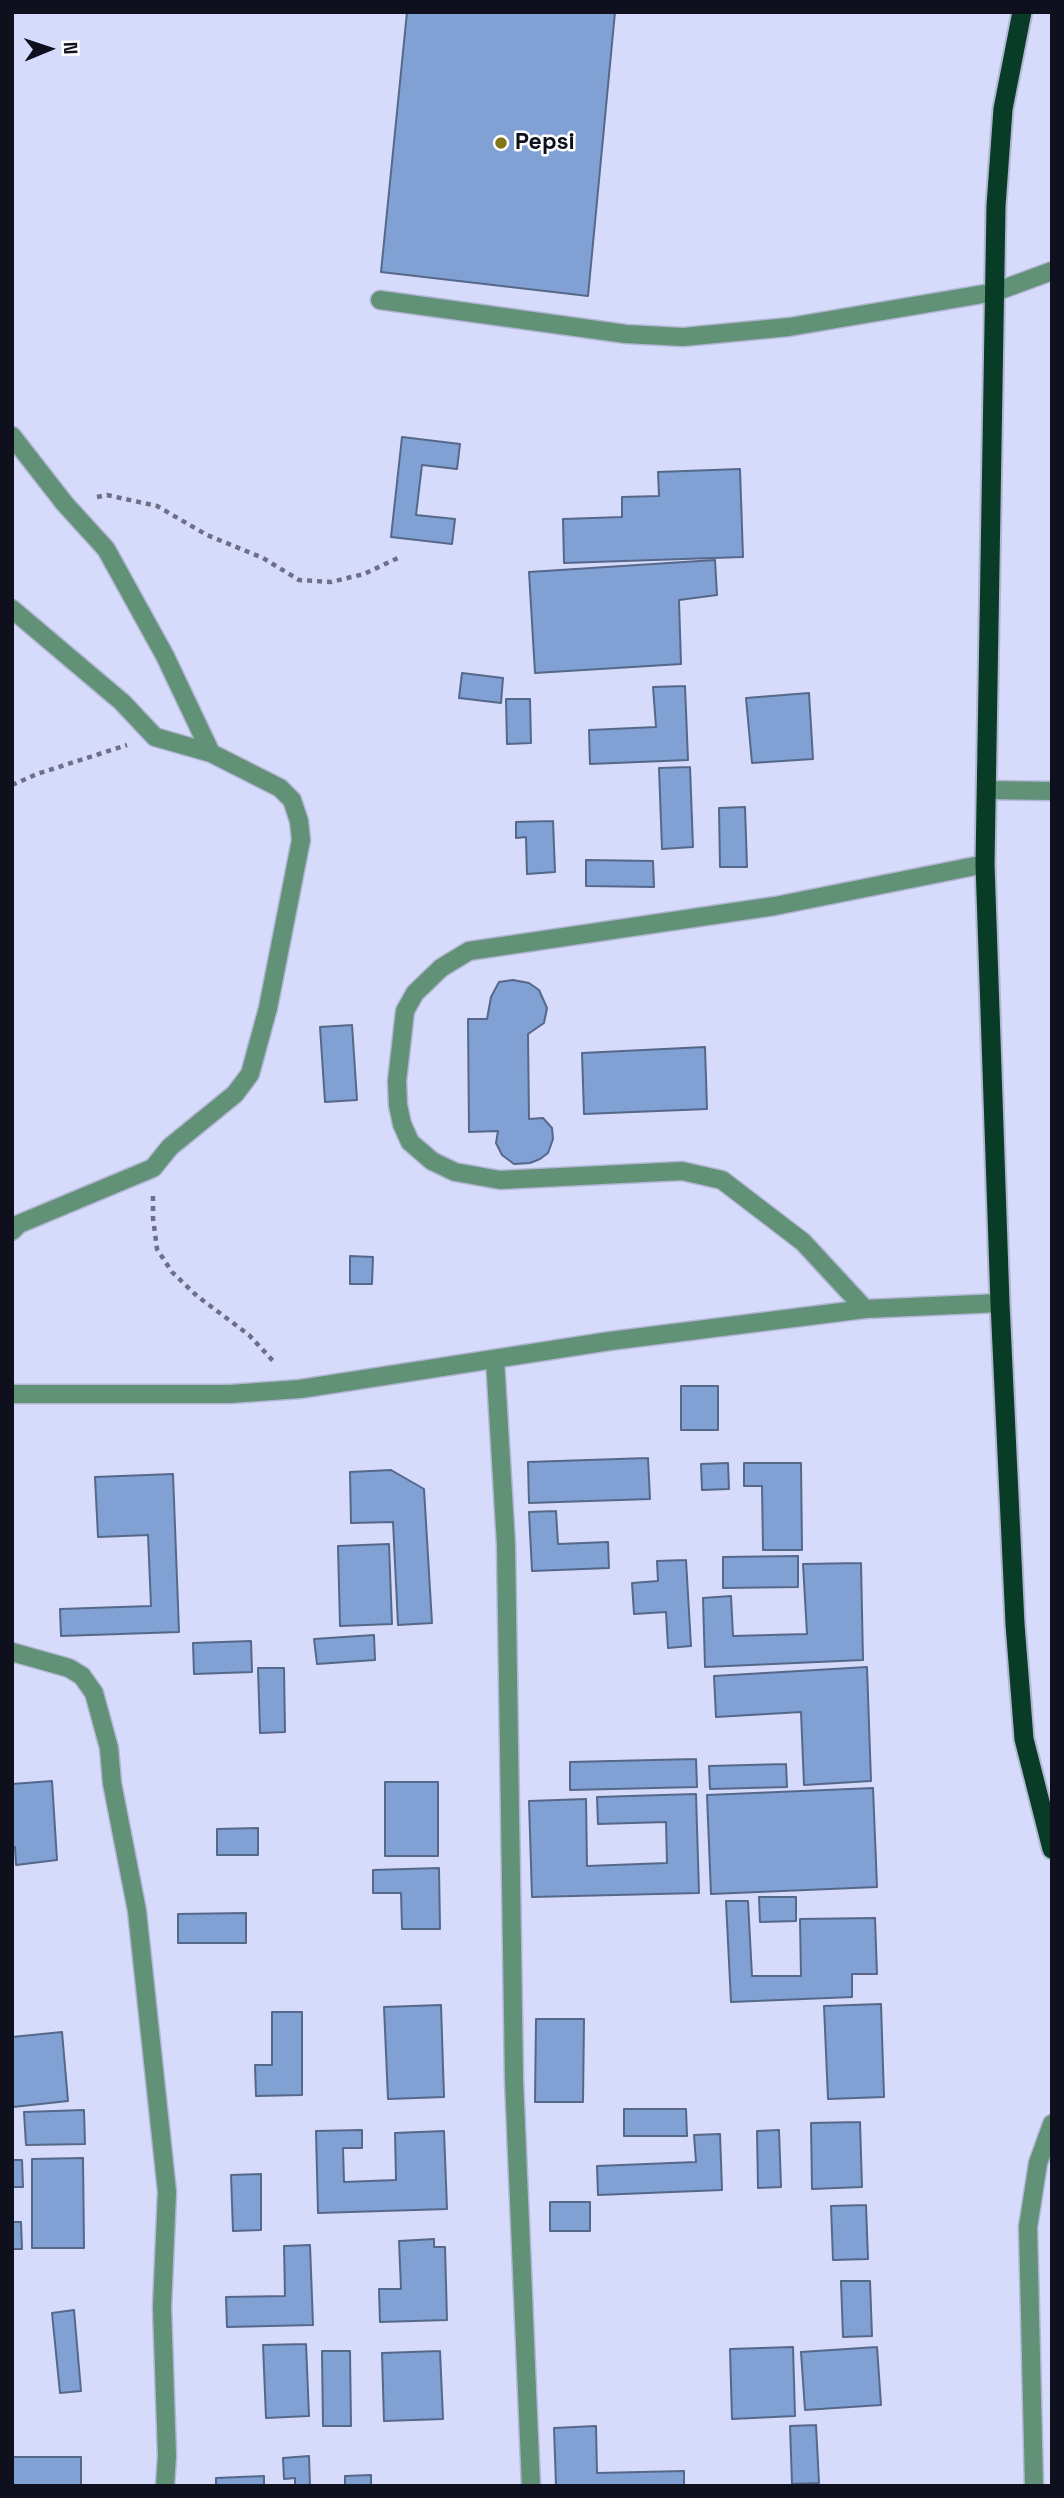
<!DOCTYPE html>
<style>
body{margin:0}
#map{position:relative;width:1064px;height:2498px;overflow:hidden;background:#d6dafb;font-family:"Space Grotesk",sans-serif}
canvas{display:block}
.frame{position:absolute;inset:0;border:14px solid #0f101e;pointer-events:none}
.north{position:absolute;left:14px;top:14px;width:70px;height:70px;-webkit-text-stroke:5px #fefefe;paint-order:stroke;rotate:88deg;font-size:19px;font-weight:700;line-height:28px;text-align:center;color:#0f101e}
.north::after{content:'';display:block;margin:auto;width:24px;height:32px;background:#0f101e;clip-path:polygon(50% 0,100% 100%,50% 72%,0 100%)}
</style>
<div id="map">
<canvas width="1064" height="2498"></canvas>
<div class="frame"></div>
<div class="north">N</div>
</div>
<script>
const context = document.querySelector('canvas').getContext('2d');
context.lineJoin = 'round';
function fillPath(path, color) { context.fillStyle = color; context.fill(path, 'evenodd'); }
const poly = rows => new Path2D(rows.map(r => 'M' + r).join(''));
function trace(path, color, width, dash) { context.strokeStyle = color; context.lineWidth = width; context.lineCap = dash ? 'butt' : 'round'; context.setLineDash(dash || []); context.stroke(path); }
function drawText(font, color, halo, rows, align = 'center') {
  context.font = font + ' "Space Grotesk",sans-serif'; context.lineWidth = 5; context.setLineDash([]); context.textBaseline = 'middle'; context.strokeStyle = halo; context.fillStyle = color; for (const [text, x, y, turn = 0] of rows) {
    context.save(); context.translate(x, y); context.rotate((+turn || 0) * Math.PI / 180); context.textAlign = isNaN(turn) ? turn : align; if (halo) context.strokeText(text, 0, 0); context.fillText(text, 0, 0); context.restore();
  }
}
const building = poly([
 [407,12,615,12,588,296,381,272,407,12],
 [402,437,460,444,457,469,422,465,416,515,455,519,452,544,391,537,402,437],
 [740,469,743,557,564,563,563,519,622,517,622,497,659,496,658,472,740,469],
 [715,560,717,595,679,600,681,664,535,673,529,572,715,560],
 [462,673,503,678,501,703,459,698,462,673],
 [685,686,688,760,590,764,589,730,656,727,653,687,685,686],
 [809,693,813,759,752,763,746,698,809,693],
 [506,699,530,699,531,743,507,744,506,699],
 [690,767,693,847,662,849,659,768,690,767],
 [745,807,747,867,720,867,719,808,745,807],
 [553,821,555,872,527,874,526,837,516,838,516,822,553,821],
 [586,860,653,861,654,887,586,886,586,860],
 [513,980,529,983,539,990,547,1008,544,1023,528,1034,529,1119,543,1118,552,1128,553,1139,548,1153,540,1159,530,1163,514,1164,502,1155,496,1143,498,1131,469,1132,468,1019,487,1019,491,997,499,982,513,980],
 [352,1025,357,1100,325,1102,320,1027,352,1025],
 [705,1047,707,1109,584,1114,582,1053,705,1047],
 [350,1256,373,1257,372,1284,350,1284,350,1256],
 [681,1386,718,1386,718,1430,681,1430,681,1386],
 [648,1458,650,1499,529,1503,528,1462,648,1458],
 [728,1463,729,1489,702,1490,701,1464,728,1463],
 [744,1463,801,1463,802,1550,763,1550,762,1486,744,1486,744,1463],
 [391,1470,424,1489,432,1623,398,1625,393,1522,351,1523,350,1472,391,1470],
 [173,1474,179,1632,61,1636,60,1609,151,1606,148,1535,98,1537,95,1477,173,1474],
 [556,1511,558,1544,608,1542,609,1568,532,1571,529,1512,556,1511],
 [389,1544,392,1624,340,1626,338,1546,389,1544],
 [798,1556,798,1587,723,1588,723,1557,798,1556],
 [686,1560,691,1646,668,1648,666,1612,634,1614,632,1583,658,1581,657,1561,686,1560],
 [861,1563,863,1660,705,1667,703,1598,731,1596,733,1636,807,1634,803,1564,861,1563],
 [374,1635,375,1660,317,1664,314,1639,374,1635],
 [251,1641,252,1672,194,1674,193,1643,251,1641],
 [867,1667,871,1781,804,1785,801,1712,716,1717,714,1676,867,1667],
 [258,1668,284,1668,285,1732,260,1733,258,1668],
 [696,1759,697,1787,570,1790,570,1762,696,1759],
 [786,1764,787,1787,710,1789,709,1766,786,1764],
 [52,1781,57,1860,16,1865,15,1847,12,1847,12,1784,52,1781],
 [385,1782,438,1782,438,1856,385,1856,385,1782],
 [873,1788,877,1887,711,1894,707,1795,873,1788],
 [696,1794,699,1893,532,1897,529,1801,586,1799,587,1866,667,1863,666,1822,598,1824,597,1797,696,1794],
 [258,1828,258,1855,217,1855,217,1829,258,1828],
 [439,1868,440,1929,402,1929,401,1893,373,1893,373,1870,439,1868],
 [759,1897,796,1897,796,1921,760,1922,759,1897],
 [726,1901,748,1901,752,1976,801,1976,800,1919,875,1918,877,1974,852,1974,852,1997,731,2002,726,1901],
 [246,1913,246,1943,178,1943,178,1914,246,1913],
 [881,2004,884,2097,828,2099,824,2006,881,2004],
 [441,2005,444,2097,388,2099,384,2007,441,2005],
 [272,2012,302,2012,302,2095,256,2096,255,2065,272,2065,272,2012],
 [536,2019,584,2019,583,2102,535,2102,536,2019],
 [62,2032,68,2101,13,2107,12,2037,62,2032],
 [624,2109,686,2109,687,2136,624,2136,624,2109],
 [84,2110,85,2144,26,2145,24,2112,84,2110],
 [860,2122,862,2187,812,2189,811,2123,860,2122],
 [362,2130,362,2148,343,2148,344,2182,396,2180,395,2133,444,2131,447,2209,318,2213,316,2131,362,2130],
 [779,2130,781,2187,758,2188,757,2131,779,2130],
 [720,2134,722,2190,598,2195,597,2166,696,2162,694,2135,720,2134],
 [83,2158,84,2248,32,2248,32,2159,83,2158],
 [12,2160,22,2160,23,2187,12,2187,12,2160],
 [261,2174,261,2230,233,2231,231,2175,261,2174],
 [550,2202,590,2202,590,2231,550,2231,550,2202],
 [866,2205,868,2259,833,2260,831,2206,866,2205],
 [12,2222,21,2222,22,2249,12,2249,12,2222],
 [434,2239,434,2247,445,2247,447,2320,380,2322,379,2289,401,2289,399,2241,434,2239],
 [310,2245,313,2325,227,2327,226,2297,285,2296,284,2246,310,2245],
 [841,2281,870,2281,872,2336,843,2337,841,2281],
 [74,2310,81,2391,60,2393,52,2313,74,2310],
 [306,2344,309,2416,266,2418,263,2345,306,2344],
 [793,2347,795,2416,732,2419,730,2349,793,2347],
 [877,2347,881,2405,805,2410,801,2352,877,2347],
 [322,2351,350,2351,351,2426,323,2426,322,2351],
 [440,2351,443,2419,384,2421,382,2353,440,2351],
 [816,2425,819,2483,792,2484,790,2426,816,2425],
 [596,2426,597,2473,684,2471,684,2486,556,2486,554,2428,596,2426],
 [309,2456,310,2486,295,2486,295,2478,284,2479,283,2458,309,2456],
 [12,2457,81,2457,81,2486,12,2486,12,2457],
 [371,2475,371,2486,345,2486,345,2476,371,2475],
 [264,2476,264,2486,216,2486,216,2478,264,2476]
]);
const path = poly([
 [97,497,107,495,157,506,207,535,263,558,299,580,331,582,364,574,400,557],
 [12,785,37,774,127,745],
 [153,1196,153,1218,157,1249,172,1272,197,1296,249,1335,275,1363]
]);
const service = poly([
 [380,300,626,334,683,337,789,327,995,292],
 [12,436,65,504,106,549,165,656,211,753,280,788,292,800,299,821,301,840,268,1008,250,1074,235,1094,170,1147,153,1168,19,1224,12,1231],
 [12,609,122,702,155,737,211,753],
 [865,1309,803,1242,722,1180,682,1171,500,1180,455,1172,432,1161,410,1142,402,1124,398,1105,397,1081,405,1011,415,993,441,968,469,951,775,906,985,864]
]);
const minor = poly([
 [995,292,1052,271],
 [987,790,1052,791],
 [495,1359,506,1545,514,2080,531,2486],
 [12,1394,230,1394,300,1389,610,1341,865,1309,1000,1303],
 [12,1652,69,1668,82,1676,94,1693,109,1748,112,1783,137,1911,167,2192,162,2307,167,2456,165,2486],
 [1034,2486,1028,2227,1038,2163,1052,2124]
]);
const trunk = poly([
 [1022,12,1003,109,996,206,985,864,1000,1303,1015,1624,1024,1739,1052,1849]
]);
const markers = [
 [501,143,7,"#837619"]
];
const poiNames = [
 ["Pepsi",515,143]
];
fillPath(building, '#81a0d4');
trace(building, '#556889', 2);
trace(service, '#b2b6d3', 21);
trace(minor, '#b2b6d3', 21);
trace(trunk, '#b2b6d3', 23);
trace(path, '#6d6f86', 4.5, [5, 5]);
trace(service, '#619177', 18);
trace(minor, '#619177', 18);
trace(trunk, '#083c27', 19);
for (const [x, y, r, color] of markers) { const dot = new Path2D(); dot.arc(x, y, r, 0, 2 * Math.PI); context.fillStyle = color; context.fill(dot); trace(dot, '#fefefe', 2.5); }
drawText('bold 23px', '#0f101e', '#fefefe', poiNames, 'left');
</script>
